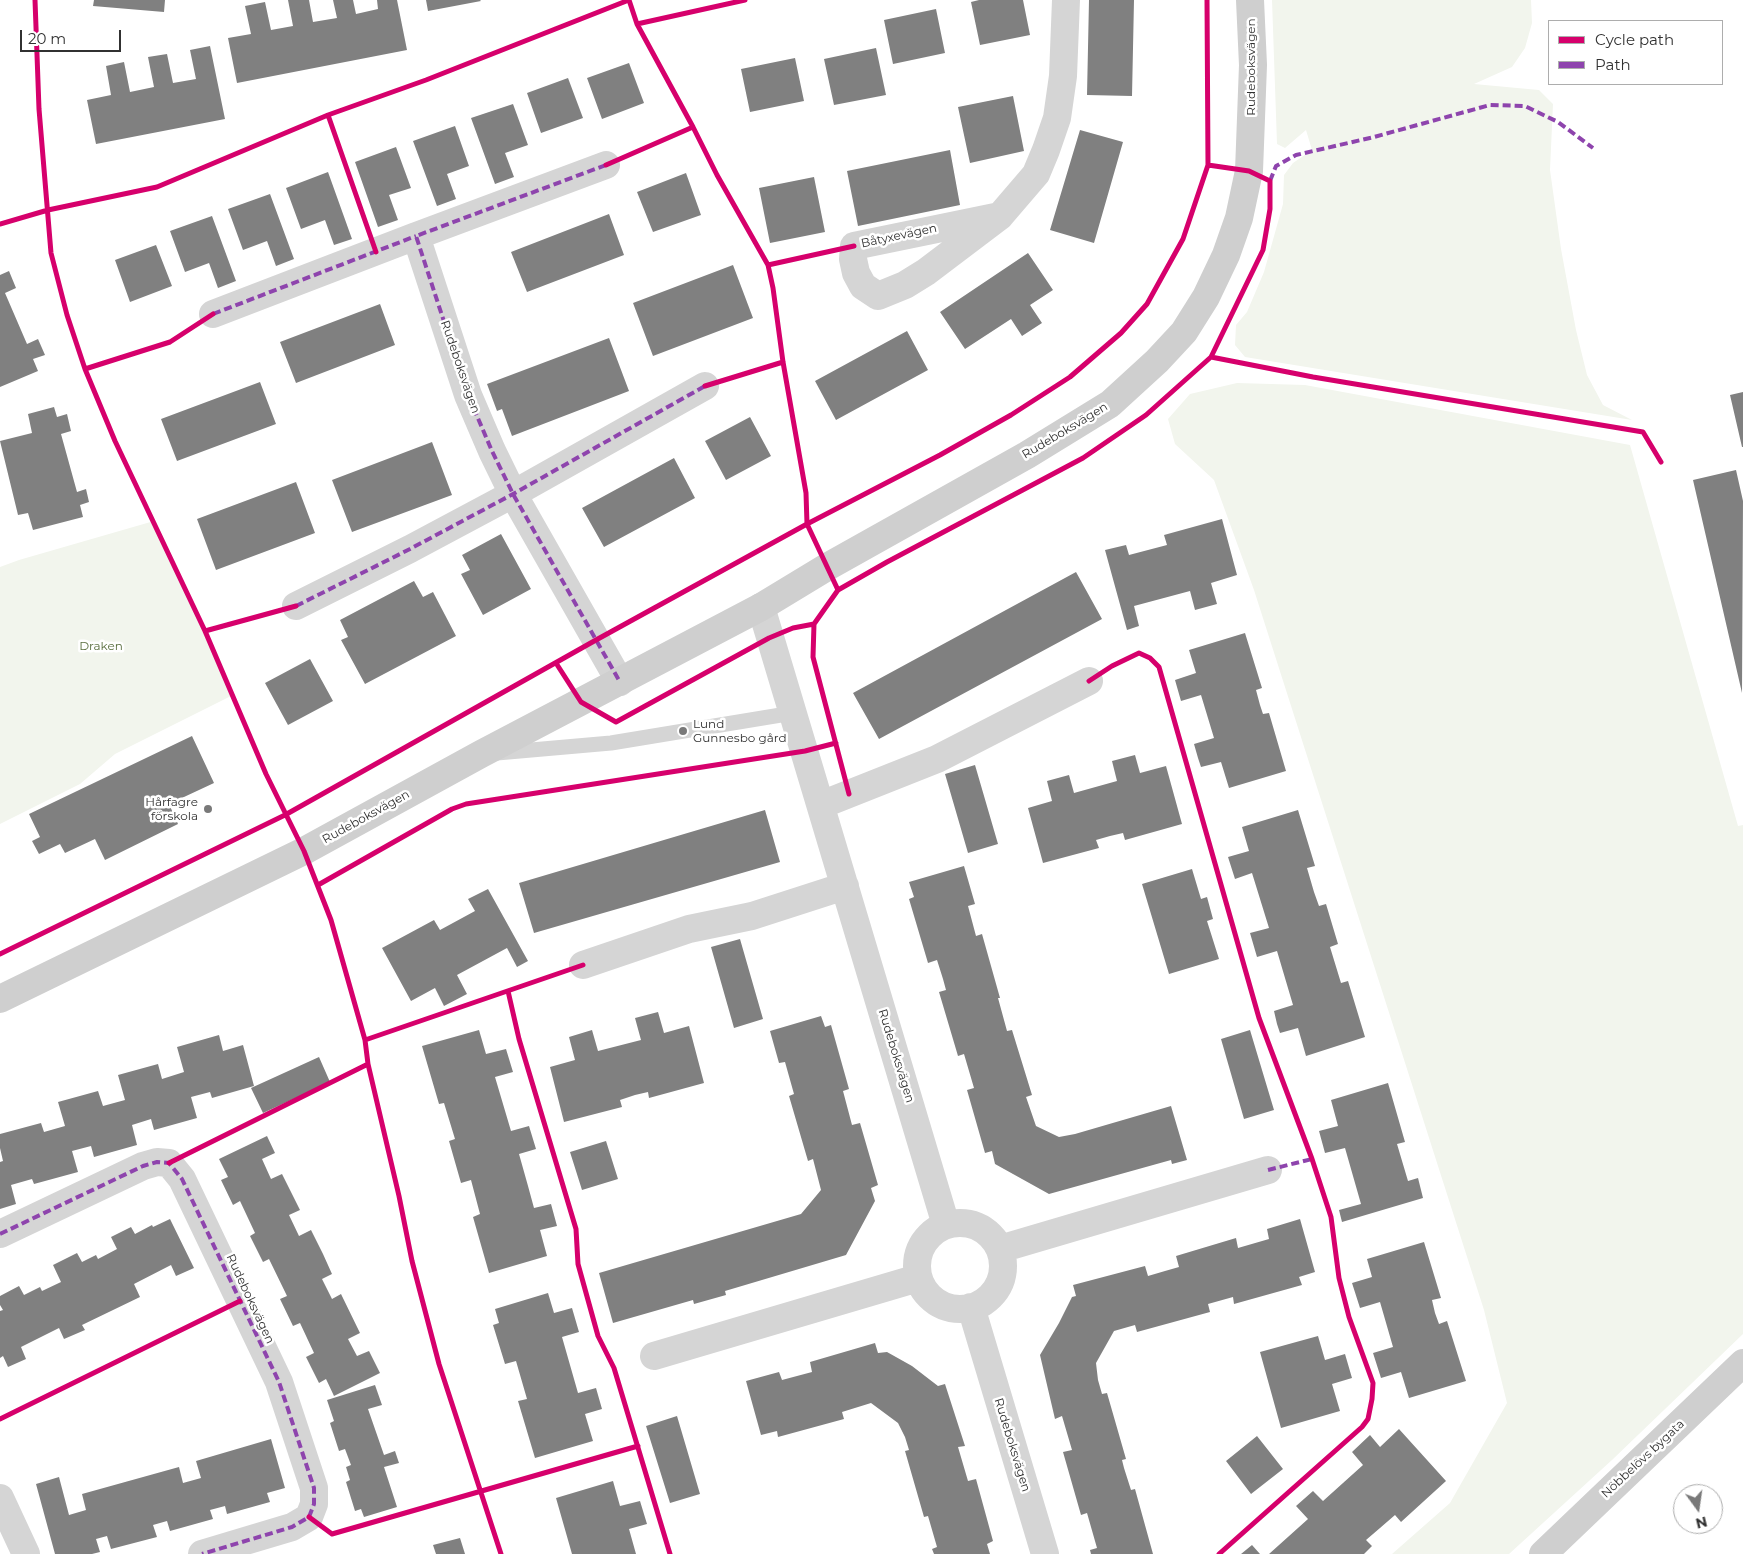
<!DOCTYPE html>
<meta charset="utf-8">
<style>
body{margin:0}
#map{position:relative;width:1743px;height:1554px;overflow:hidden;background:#fff;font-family:Montserrat,sans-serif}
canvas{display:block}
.legend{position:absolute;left:1548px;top:20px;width:175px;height:65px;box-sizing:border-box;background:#fff;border:1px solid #adadad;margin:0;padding:6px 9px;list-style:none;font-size:15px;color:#313131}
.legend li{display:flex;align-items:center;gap:10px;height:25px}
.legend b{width:25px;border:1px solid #adadad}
.north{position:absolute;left:1673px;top:1484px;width:50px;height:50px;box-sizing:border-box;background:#fff;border:1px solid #adadad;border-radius:50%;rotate:166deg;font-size:14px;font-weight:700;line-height:20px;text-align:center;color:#313131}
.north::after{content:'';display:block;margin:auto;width:18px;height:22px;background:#797979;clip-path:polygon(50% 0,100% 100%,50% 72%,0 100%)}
.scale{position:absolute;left:20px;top:30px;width:101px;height:22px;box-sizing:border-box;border:2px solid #313131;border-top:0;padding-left:6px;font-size:15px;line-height:18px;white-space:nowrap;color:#313131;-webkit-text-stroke:4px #fff;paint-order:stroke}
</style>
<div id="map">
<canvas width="1743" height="1554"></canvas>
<ul class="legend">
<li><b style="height:6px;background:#d6006c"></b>Cycle path</li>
<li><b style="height:6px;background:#8e44ad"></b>Path</li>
</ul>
<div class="north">N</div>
<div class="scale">20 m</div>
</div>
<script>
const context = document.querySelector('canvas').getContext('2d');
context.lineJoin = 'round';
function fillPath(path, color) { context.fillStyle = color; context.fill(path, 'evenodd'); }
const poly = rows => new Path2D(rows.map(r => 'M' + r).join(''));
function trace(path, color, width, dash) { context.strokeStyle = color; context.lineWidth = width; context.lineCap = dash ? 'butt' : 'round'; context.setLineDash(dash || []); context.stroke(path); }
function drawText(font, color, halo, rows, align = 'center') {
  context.font = font + ' Montserrat,sans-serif'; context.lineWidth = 5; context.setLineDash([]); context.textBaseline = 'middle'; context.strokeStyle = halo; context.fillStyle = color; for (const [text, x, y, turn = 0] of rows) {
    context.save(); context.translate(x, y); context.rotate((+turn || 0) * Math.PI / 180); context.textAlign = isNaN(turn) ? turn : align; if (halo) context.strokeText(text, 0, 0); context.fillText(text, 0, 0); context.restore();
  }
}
const green = poly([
 [1272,0,1531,0,1532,23,1525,48,1512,67,1474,84,1539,90,1553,104,1550,170,1561,249,1576,330,1587,375,1603,405,1632,420,1245,357,1235,345,1236,325,1247,312,1264,272,1283,204,1284,175,1293,163,1312,150,1306,130,1285,148,1277,144],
 [1237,383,1305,385,1630,445,1738,826,1743,825,1743,1334,1612,1460,1509,1554,1392,1554,1450,1503,1507,1403,1484,1310,1254,590,1214,480,1175,444,1168,419,1190,394],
 [154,521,205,631,233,695,115,754,80,784,0,824,0,567,19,560]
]);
const building = poly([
 [94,0,165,0,164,12,93,6],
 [288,0,309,0,313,22,337,18,333,0,353,0,356,14,378,9,377,0,397,0,407,50,237,83,228,38,251,34,245,6,265,2,271,30,293,26],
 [426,0,480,0,481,1,428,11],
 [979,0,1023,0,1030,35,980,45,971,2],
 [1089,0,1134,0,1132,96,1087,95],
 [936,9,945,53,893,64,884,20],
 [210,46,225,119,96,144,87,100,111,95,106,66,124,62,130,92,154,87,148,57,167,54,173,83,196,79,190,50],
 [876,48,886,95,834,105,824,59],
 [795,58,804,101,750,112,741,69],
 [629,63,644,103,602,119,587,78],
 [568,78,583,118,541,133,527,93],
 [1013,96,1024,151,970,163,958,107],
 [513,104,528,145,505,153,514,177,495,184,471,118],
 [455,126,469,166,447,174,456,199,437,206,413,141],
 [1080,130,1123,142,1094,243,1050,230],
 [396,147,411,188,389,195,398,220,378,227,355,162],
 [950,150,960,205,858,226,847,171],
 [328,172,352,239,334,245,325,220,301,229,286,188],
 [686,173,701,215,653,232,637,192],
 [814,177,825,232,770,243,759,188],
 [270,194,294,259,276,266,267,241,243,250,228,209],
 [609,214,624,255,527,292,511,252],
 [212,216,236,281,218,288,209,263,185,272,170,231],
 [156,245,172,286,130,302,115,260],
 [1028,253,1053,290,1030,305,1042,323,1022,336,1011,319,965,349,940,312],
 [733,265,753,318,653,356,633,303],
 [9,271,16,288,5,293,27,344,38,339,45,355,33,359,38,371,0,387,0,275],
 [380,304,395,345,296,383,280,342],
 [907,331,928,370,836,420,815,381],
 [609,338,629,391,512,436,502,409,497,411,487,384],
 [260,382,276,424,177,461,161,419],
 [1743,392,1743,447,1742,447,1730,395],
 [54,407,57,417,67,414,71,431,61,434,77,492,86,489,89,502,80,505,83,517,33,530,28,513,18,515,0,441,32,433,28,414],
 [750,417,771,456,726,480,705,441],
 [432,442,452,495,352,532,332,480],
 [674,458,695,498,604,547,582,508],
 [1736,470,1743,501,1742,693,1693,480],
 [296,482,315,533,216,570,197,519],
 [1222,519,1237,575,1211,583,1217,604,1195,610,1190,591,1134,606,1139,626,1127,630,1105,550,1126,545,1129,555,1167,545,1164,535],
 [501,534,531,589,483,615,461,574,470,570,462,555],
 [1076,572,1102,619,879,739,853,693],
 [414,581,423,597,433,592,456,636,365,684,341,640,348,637,340,620],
 [1245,633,1262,688,1256,690,1260,705,1263,714,1269,713,1286,771,1229,788,1221,762,1201,767,1198,758,1194,744,1214,738,1201,695,1181,701,1175,680,1196,673,1189,650],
 [310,659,333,701,288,725,265,683],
 [192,736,214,783,169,804,178,824,105,860,95,839,65,853,60,844,39,854,32,841,40,837,29,814],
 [1135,755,1140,773,1166,766,1182,824,1125,840,1123,833,1110,836,1096,840,1099,848,1043,863,1028,808,1052,801,1047,781,1069,775,1074,793,1117,781,1112,761],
 [975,765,998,844,968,853,945,774],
 [765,810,780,862,534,933,519,883],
 [1298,810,1315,866,1307,868,1314,892,1319,906,1326,904,1338,944,1330,947,1341,983,1348,981,1365,1037,1306,1056,1298,1028,1280,1033,1277,1024,1274,1011,1293,1005,1277,951,1257,957,1250,933,1269,928,1252,873,1235,879,1228,857,1249,851,1242,827],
 [964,866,975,904,968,906,976,936,982,934,1000,998,998,998,1007,1031,1012,1030,1032,1095,1026,1097,1036,1126,1059,1137,1075,1134,1171,1106,1187,1160,1172,1164,1171,1160,1049,1194,995,1164,992,1151,985,1153,967,1090,974,1088,964,1054,958,1056,939,992,946,990,943,979,937,960,928,963,909,899,914,897,909,882],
 [1192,869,1201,899,1207,897,1213,919,1207,921,1219,959,1169,974,1142,884],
 [488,889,528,961,517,967,507,948,457,975,467,994,444,1006,435,988,411,1001,382,948,434,920,440,930,475,911,468,899],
 [740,939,763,1019,734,1028,711,947],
 [658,1012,664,1033,689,1026,704,1083,649,1098,648,1092,635,1095,620,1100,622,1107,564,1122,550,1067,575,1060,569,1037,592,1030,598,1051,641,1040,635,1018],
 [821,1016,825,1027,831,1025,849,1089,843,1091,852,1125,860,1123,878,1185,871,1188,875,1201,846,1255,725,1291,726,1295,694,1304,693,1300,613,1323,599,1273,801,1214,821,1190,813,1159,808,1161,789,1096,794,1094,785,1062,779,1063,770,1031],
 [479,1030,486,1054,506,1049,513,1072,495,1077,511,1131,529,1126,536,1149,519,1154,528,1186,534,1208,551,1204,557,1226,540,1230,547,1256,489,1273,473,1217,480,1214,471,1180,461,1183,449,1141,455,1139,444,1103,439,1104,422,1046],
 [1250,1030,1274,1110,1244,1119,1221,1039],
 [219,1035,223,1051,243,1045,254,1086,212,1098,210,1092,191,1097,197,1118,154,1130,151,1119,132,1125,137,1145,94,1157,91,1146,72,1151,78,1172,34,1184,32,1179,11,1185,16,1204,0,1209,0,1162,3,1161,0,1148,0,1134,41,1123,44,1132,65,1126,58,1102,98,1091,103,1106,125,1100,118,1075,158,1064,162,1079,184,1072,177,1047],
 [319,1057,330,1082,263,1113,251,1088],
 [1388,1083,1405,1142,1397,1144,1408,1181,1418,1178,1423,1198,1342,1222,1339,1210,1361,1204,1345,1148,1325,1153,1319,1131,1338,1126,1331,1100],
 [267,1136,275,1153,262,1159,271,1179,282,1174,300,1210,289,1215,299,1236,311,1230,323,1254,332,1274,322,1279,332,1299,341,1294,360,1333,348,1339,357,1356,369,1351,380,1373,334,1396,326,1379,319,1383,306,1357,314,1353,300,1323,293,1326,280,1299,287,1296,269,1259,263,1262,250,1236,255,1233,240,1201,233,1205,221,1180,228,1177,219,1159],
 [606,1141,618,1179,582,1190,570,1152],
 [170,1219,194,1268,176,1276,171,1265,134,1284,140,1297,82,1325,85,1330,64,1339,59,1328,21,1347,26,1359,8,1367,3,1356,0,1358,0,1311,3,1310,0,1305,0,1296,19,1286,24,1295,40,1287,42,1291,61,1282,53,1265,77,1253,82,1262,96,1255,98,1259,117,1249,111,1237,131,1227,135,1234,152,1225,153,1227],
 [1300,1219,1315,1272,1299,1277,1302,1285,1234,1304,1233,1297,1208,1304,1210,1312,1137,1332,1135,1325,1114,1331,1096,1363,1098,1380,1102,1394,1107,1393,1126,1459,1122,1460,1124,1468,1131,1490,1135,1489,1153,1554,1091,1554,1090,1550,1097,1548,1087,1513,1081,1515,1063,1452,1072,1450,1062,1416,1055,1419,1040,1355,1059,1323,1072,1297,1076,1296,1073,1285,1145,1266,1148,1276,1165,1271,1179,1267,1176,1256,1236,1238,1238,1248,1269,1239,1267,1229],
 [1424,1242,1441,1298,1432,1300,1435,1313,1439,1324,1447,1321,1466,1381,1409,1398,1401,1372,1381,1378,1373,1353,1393,1347,1380,1302,1360,1308,1352,1283,1372,1277,1367,1259],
 [548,1293,554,1313,572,1308,579,1332,562,1337,578,1393,596,1388,602,1409,585,1414,593,1441,535,1458,518,1401,527,1399,516,1361,505,1364,493,1325,499,1323,495,1309],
 [1318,1336,1325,1360,1345,1354,1352,1378,1332,1384,1340,1411,1281,1428,1260,1352],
 [875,1343,878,1353,887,1352,912,1366,938,1386,945,1384,965,1446,958,1447,968,1481,976,1479,993,1541,987,1544,990,1554,934,1554,932,1549,937,1547,928,1516,924,1517,905,1451,909,1450,905,1437,898,1423,871,1403,842,1412,844,1419,778,1437,777,1431,761,1435,746,1381,779,1372,782,1380,812,1372,810,1362],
 [375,1385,382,1405,368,1409,384,1455,395,1451,399,1463,384,1467,397,1507,364,1517,361,1509,355,1511,346,1482,350,1480,346,1467,351,1465,345,1449,339,1451,330,1423,334,1421,327,1400],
 [677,1416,700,1494,670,1503,646,1426],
 [1399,1429,1446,1481,1401,1522,1395,1515,1380,1528,1366,1540,1372,1546,1364,1554,1269,1554,1308,1519,1296,1506,1313,1491,1323,1501,1363,1465,1352,1452,1370,1435,1380,1447],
 [1257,1436,1283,1469,1251,1494,1226,1461],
 [271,1439,285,1488,267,1493,270,1502,227,1514,225,1506,210,1510,213,1519,170,1531,167,1521,153,1525,157,1537,111,1549,107,1536,96,1539,100,1552,92,1554,55,1554,36,1484,59,1477,69,1515,86,1510,82,1494,179,1467,183,1483,201,1478,196,1461],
 [613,1481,620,1506,640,1501,647,1524,629,1529,636,1554,572,1554,556,1498],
 [460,1538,465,1554,436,1554,433,1545],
 [1252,1545,1260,1554,1241,1554]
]);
const lane = poly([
 [497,753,611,743,793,713]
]);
const street = poly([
 [606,165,416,236,468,395,492,451,513,494,620,682],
 [1000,216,854,246,853,259,856,273,863,286,878,296,905,285,926,272,1000,216,1036,174,1046,150,1057,118,1063,76,1066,0],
 [213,314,416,236],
 [296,606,410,549,513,494,705,386],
 [761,607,946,1225],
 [821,805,937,759,1089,681],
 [583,965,689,929,752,916,845,886],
 '917 1266a43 43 0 1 1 86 0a43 43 0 1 1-86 0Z',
 [0,1234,143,1166,157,1162,169,1163,182,1179,279,1382,314,1488,314,1504,309,1517,292,1527,202,1554],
 [1000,1249,1268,1170],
 [971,1307,1045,1554],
 [654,1356,918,1278],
 [0,1498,26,1554]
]);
const secondary = poly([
 [0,999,304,851,481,754,761,607,827,567,1027,455,1110,404,1157,361,1184,332,1206,297,1226,255,1239,218,1249,171,1253,65,1250,0],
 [1543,1554,1743,1363]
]);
const quiet = poly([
 [606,165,416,236,468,395,492,451,513,494,620,682],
 [1270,181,1276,166,1296,155,1374,137,1490,105,1525,106,1558,122,1593,148],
 [213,314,416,236],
 [296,606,410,549,513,494,705,386],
 [1268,1170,1312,1159],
 [0,1234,143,1166,157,1162,169,1163,182,1179,279,1382,314,1488,314,1504,309,1517,292,1527,202,1554]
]);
const cycleway = poly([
 [35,0,39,109,51,253,67,315,85,369,115,441,205,631,266,774,304,851,331,920,365,1040,368,1064,399,1196,412,1261,439,1364,501,1554],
 [637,24,745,0],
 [328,115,376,252],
 [606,165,693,127],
 [0,224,48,210,157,187,328,115,426,80,629,0,637,24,693,127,717,175,768,265,773,288,783,362,806,493,807,524,838,590],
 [768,265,854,246],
 [1211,357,1313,377,1643,432,1661,462],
 [85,369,170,342,213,314],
 [705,386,783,362],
 [205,631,296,606],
 [556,663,581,702,616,722,769,638,793,628,814,624],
 [1089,681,1112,666,1139,653,1150,658,1159,667,1259,1018,1312,1159,1331,1217,1339,1278,1349,1317,1373,1383,1372,1399,1368,1419,1362,1427,1219,1554],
 [849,794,813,657,814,624,838,590,887,562,1083,458,1146,415,1211,357,1263,250,1270,209,1270,181,1249,171,1208,165],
 [318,885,452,809,466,804,805,751,836,743],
 [0,954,285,815,596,640,807,524,940,455,1011,415,1070,377,1121,333,1147,304,1183,239,1208,165,1207,0],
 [508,991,519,1039,576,1229,578,1264,598,1336,614,1368,670,1554],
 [365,1040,583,965],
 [169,1163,368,1064],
 [0,1419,240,1301],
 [309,1517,332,1534,638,1446]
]);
const markers = [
 [683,731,5,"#797979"],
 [208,809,5,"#797979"]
];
const streetNames = [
 ["Rudeboksvägen",1251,67,-90],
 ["Båtyxevägen",899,236,-12],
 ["Rudeboksvägen",460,367,71],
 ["Rudeboksvägen",1065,431,-31],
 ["Rudeboksvägen",366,817,-29],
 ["Rudeboksvägen",896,1056,73],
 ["Rudeboksvägen",250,1299,65],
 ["Rudeboksvägen",1012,1445,73],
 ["Nöbbelövs bygata",1643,1459,-43]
];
const parkNames = [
 ["Draken",101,646]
];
const poiNames = [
 ["Lund",693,724],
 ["Gunnesbo gård",693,738],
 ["Hårfagre",198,802,"right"],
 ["förskola",198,816,"right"]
];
fillPath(green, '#f2f5ed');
fillPath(building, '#808080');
trace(lane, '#d5d5d5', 15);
trace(street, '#d5d5d5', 28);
trace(secondary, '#cfcfcf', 28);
trace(quiet, '#8e44ad', 4, [8, 4]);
trace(cycleway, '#d6006c', 5);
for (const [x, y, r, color] of markers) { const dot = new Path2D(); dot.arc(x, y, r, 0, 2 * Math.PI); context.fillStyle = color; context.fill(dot); trace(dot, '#fff', 2); }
drawText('12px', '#313131', '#fff', streetNames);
drawText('12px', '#586d3d', '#fff', parkNames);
drawText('12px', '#313131', '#fff', poiNames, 'left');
</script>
